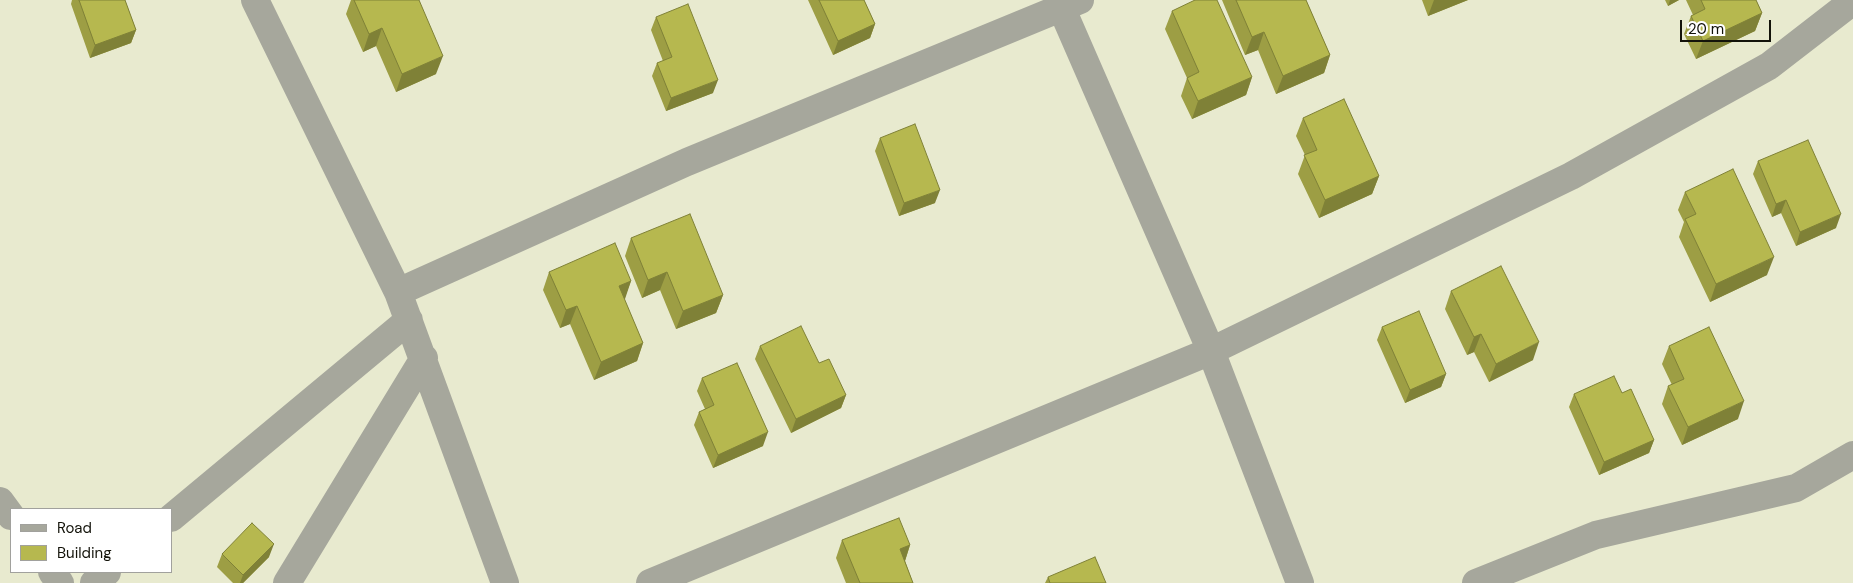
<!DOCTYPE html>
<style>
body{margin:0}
#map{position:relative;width:1853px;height:583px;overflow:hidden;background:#e8eacf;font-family:"DM Sans",sans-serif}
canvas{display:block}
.legend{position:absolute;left:10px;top:508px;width:162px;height:65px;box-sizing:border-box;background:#fff;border:1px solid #a1a19d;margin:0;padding:6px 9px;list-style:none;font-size:15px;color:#13130a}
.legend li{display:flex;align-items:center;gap:10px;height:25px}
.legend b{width:25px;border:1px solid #a1a19d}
.scale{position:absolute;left:1680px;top:20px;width:91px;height:22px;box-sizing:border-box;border:2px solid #13130a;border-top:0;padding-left:6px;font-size:15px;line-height:18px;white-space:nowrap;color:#13130a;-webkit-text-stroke:4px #fff;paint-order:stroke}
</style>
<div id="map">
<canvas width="1853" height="583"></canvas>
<ul class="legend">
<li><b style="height:6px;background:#a6a79c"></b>Road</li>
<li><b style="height:14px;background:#b6b84f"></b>Building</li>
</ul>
<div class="scale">20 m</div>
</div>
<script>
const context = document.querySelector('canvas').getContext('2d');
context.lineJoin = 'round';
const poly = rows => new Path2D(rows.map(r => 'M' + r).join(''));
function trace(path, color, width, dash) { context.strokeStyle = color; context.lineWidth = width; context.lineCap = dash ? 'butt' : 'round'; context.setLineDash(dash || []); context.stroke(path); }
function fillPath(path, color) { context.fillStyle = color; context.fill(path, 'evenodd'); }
const minor = poly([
 [255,0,398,292,505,583],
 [1058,0,1211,351,1300,583],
 [398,292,687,162,1080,0],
 [0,501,11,516],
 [171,518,409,320],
 [52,572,60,583],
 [94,583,107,572],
 [287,583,424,358],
 [650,583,1211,351,1571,176,1769,66,1853,1],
 [1476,583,1596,535,1796,488,1853,455]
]);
const wall = poly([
 [72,0,125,0,136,30,131,43,90,58,71,4],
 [351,0,419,0,436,74,396,92,376,46,363,52,346,14],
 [808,0,864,0,875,24,870,38,833,55],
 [1222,0,1306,0,1330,55,1324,73,1276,94,1258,50,1245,55],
 [1422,0,1468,0,1428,16],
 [1665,0,1679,0,1668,6],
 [1686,0,1756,0,1762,13,1755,31,1696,59,1684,34,1691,16,1693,15],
 [1172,11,1252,77,1246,95,1192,119,1181,96,1187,78,1165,29],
 [656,17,713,93,666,111,652,76,657,63,663,61,651,30],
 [1303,118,1379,176,1372,194,1319,218,1298,174,1305,155,1296,136],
 [880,138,935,203,899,216,875,151],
 [1758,161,1836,228,1796,246,1781,213,1772,217,1753,174],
 [1685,192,1767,275,1710,302,1679,237,1684,222,1678,210],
 [631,238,723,295,716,313,676,329,660,290,642,298,625,256],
 [549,272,631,281,624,299,643,343,637,361,594,380,570,324,560,328,543,290],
 [1451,291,1533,360,1489,382,1474,352,1467,355,1445,309],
 [1382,327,1446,374,1441,387,1405,403,1377,340],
 [760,346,819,363,846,395,841,408,791,433,755,359],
 [1669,346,1738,419,1682,445,1662,404,1668,386,1672,385,1662,364],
 [702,378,763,446,713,468,694,425,699,412,705,409,697,391],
 [1622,393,1654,440,1649,453,1599,475,1569,407,1574,394],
 [842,540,910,545,905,561,913,583,846,583,836,558],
 [222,554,269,557,243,583,233,583,217,567],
 [1048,577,1106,583,1045,583]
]);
const shadedWall = poly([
 [1434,0,1468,0,1428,16],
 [1670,0,1679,0,1668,6],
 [1762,13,1755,31,1696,59,1703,41],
 [875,24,870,38,833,55,838,41],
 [382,28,376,46,363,52,369,34],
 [136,30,131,43,90,58,95,45],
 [1264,32,1258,50,1245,55,1252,37],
 [1330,55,1324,73,1276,94,1283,76],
 [443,56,436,74,396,92,402,74],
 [1252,77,1246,95,1192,119,1198,101],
 [718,80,713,93,666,111,671,98],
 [1379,176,1372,194,1319,218,1325,200],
 [940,190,935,203,899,216,904,203],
 [1786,200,1781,213,1772,217,1776,204],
 [1841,214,1836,228,1796,246,1800,232],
 [1774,257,1767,275,1710,302,1716,284],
 [667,272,660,290,642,298,648,280],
 [631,281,625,299,612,304,619,286],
 [723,295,716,313,676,329,683,311],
 [577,306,570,324,560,328,566,310],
 [1481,334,1474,352,1467,355,1474,337],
 [1539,342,1533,360,1489,382,1496,364],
 [643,343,637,361,594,380,601,362],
 [1446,374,1441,387,1405,403,1410,390],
 [846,395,841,408,791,433,796,419],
 [1744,401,1738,419,1682,445,1688,427],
 [768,432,763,446,713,468,718,455],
 [1654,440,1649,453,1599,475,1604,462],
 [274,544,269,557,243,583,240,583,243,575],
 [910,545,904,564,900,549]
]);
const building = poly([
 [79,0,125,0,136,30,95,45,79,0],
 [354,0,419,0,443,56,402,74,382,28,369,34,354,0],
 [819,0,864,0,875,24,838,41,819,0],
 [1195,0,1217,0,1252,77,1198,101,1187,78,1199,72,1172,11,1195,0],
 [1236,0,1306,0,1330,55,1283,76,1264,32,1252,37,1236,0],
 [1701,0,1756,0,1762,13,1703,41,1691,16,1705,9,1701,0],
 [688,4,718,80,671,98,657,63,672,57,656,17,688,4],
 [1344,99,1379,176,1325,200,1304,155,1317,150,1303,118,1344,99],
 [915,124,940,190,904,203,880,138,915,124],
 [1808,140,1841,214,1800,232,1786,200,1776,204,1758,161,1808,140],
 [1733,169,1774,257,1716,284,1685,219,1696,214,1685,192,1733,169],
 [690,214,723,295,683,311,667,272,648,280,631,238,690,214],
 [615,243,631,281,619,286,643,343,601,362,577,306,566,310,549,272,615,243],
 [1501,266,1539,342,1496,364,1481,334,1474,337,1451,291,1501,266],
 [1419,311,1446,374,1410,390,1382,327,1419,311],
 [801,326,819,363,829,359,846,395,796,419,760,346,801,326],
 [1709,327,1744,401,1688,427,1668,386,1684,379,1669,346,1709,327],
 [737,363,768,432,718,455,699,412,714,405,702,378,737,363],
 [1614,376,1622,393,1631,389,1654,440,1604,462,1574,394,1614,376],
 [899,518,910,545,900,549,913,583,860,583,842,540,899,518],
 [252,523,274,544,243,575,222,554,252,523],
 [1095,557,1106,583,1050,583,1048,577,1095,557]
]);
trace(minor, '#a6a79c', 28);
fillPath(wall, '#9d9e44');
fillPath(shadedWall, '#7f8137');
fillPath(building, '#b6b84f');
trace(building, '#7f8137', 1);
</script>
